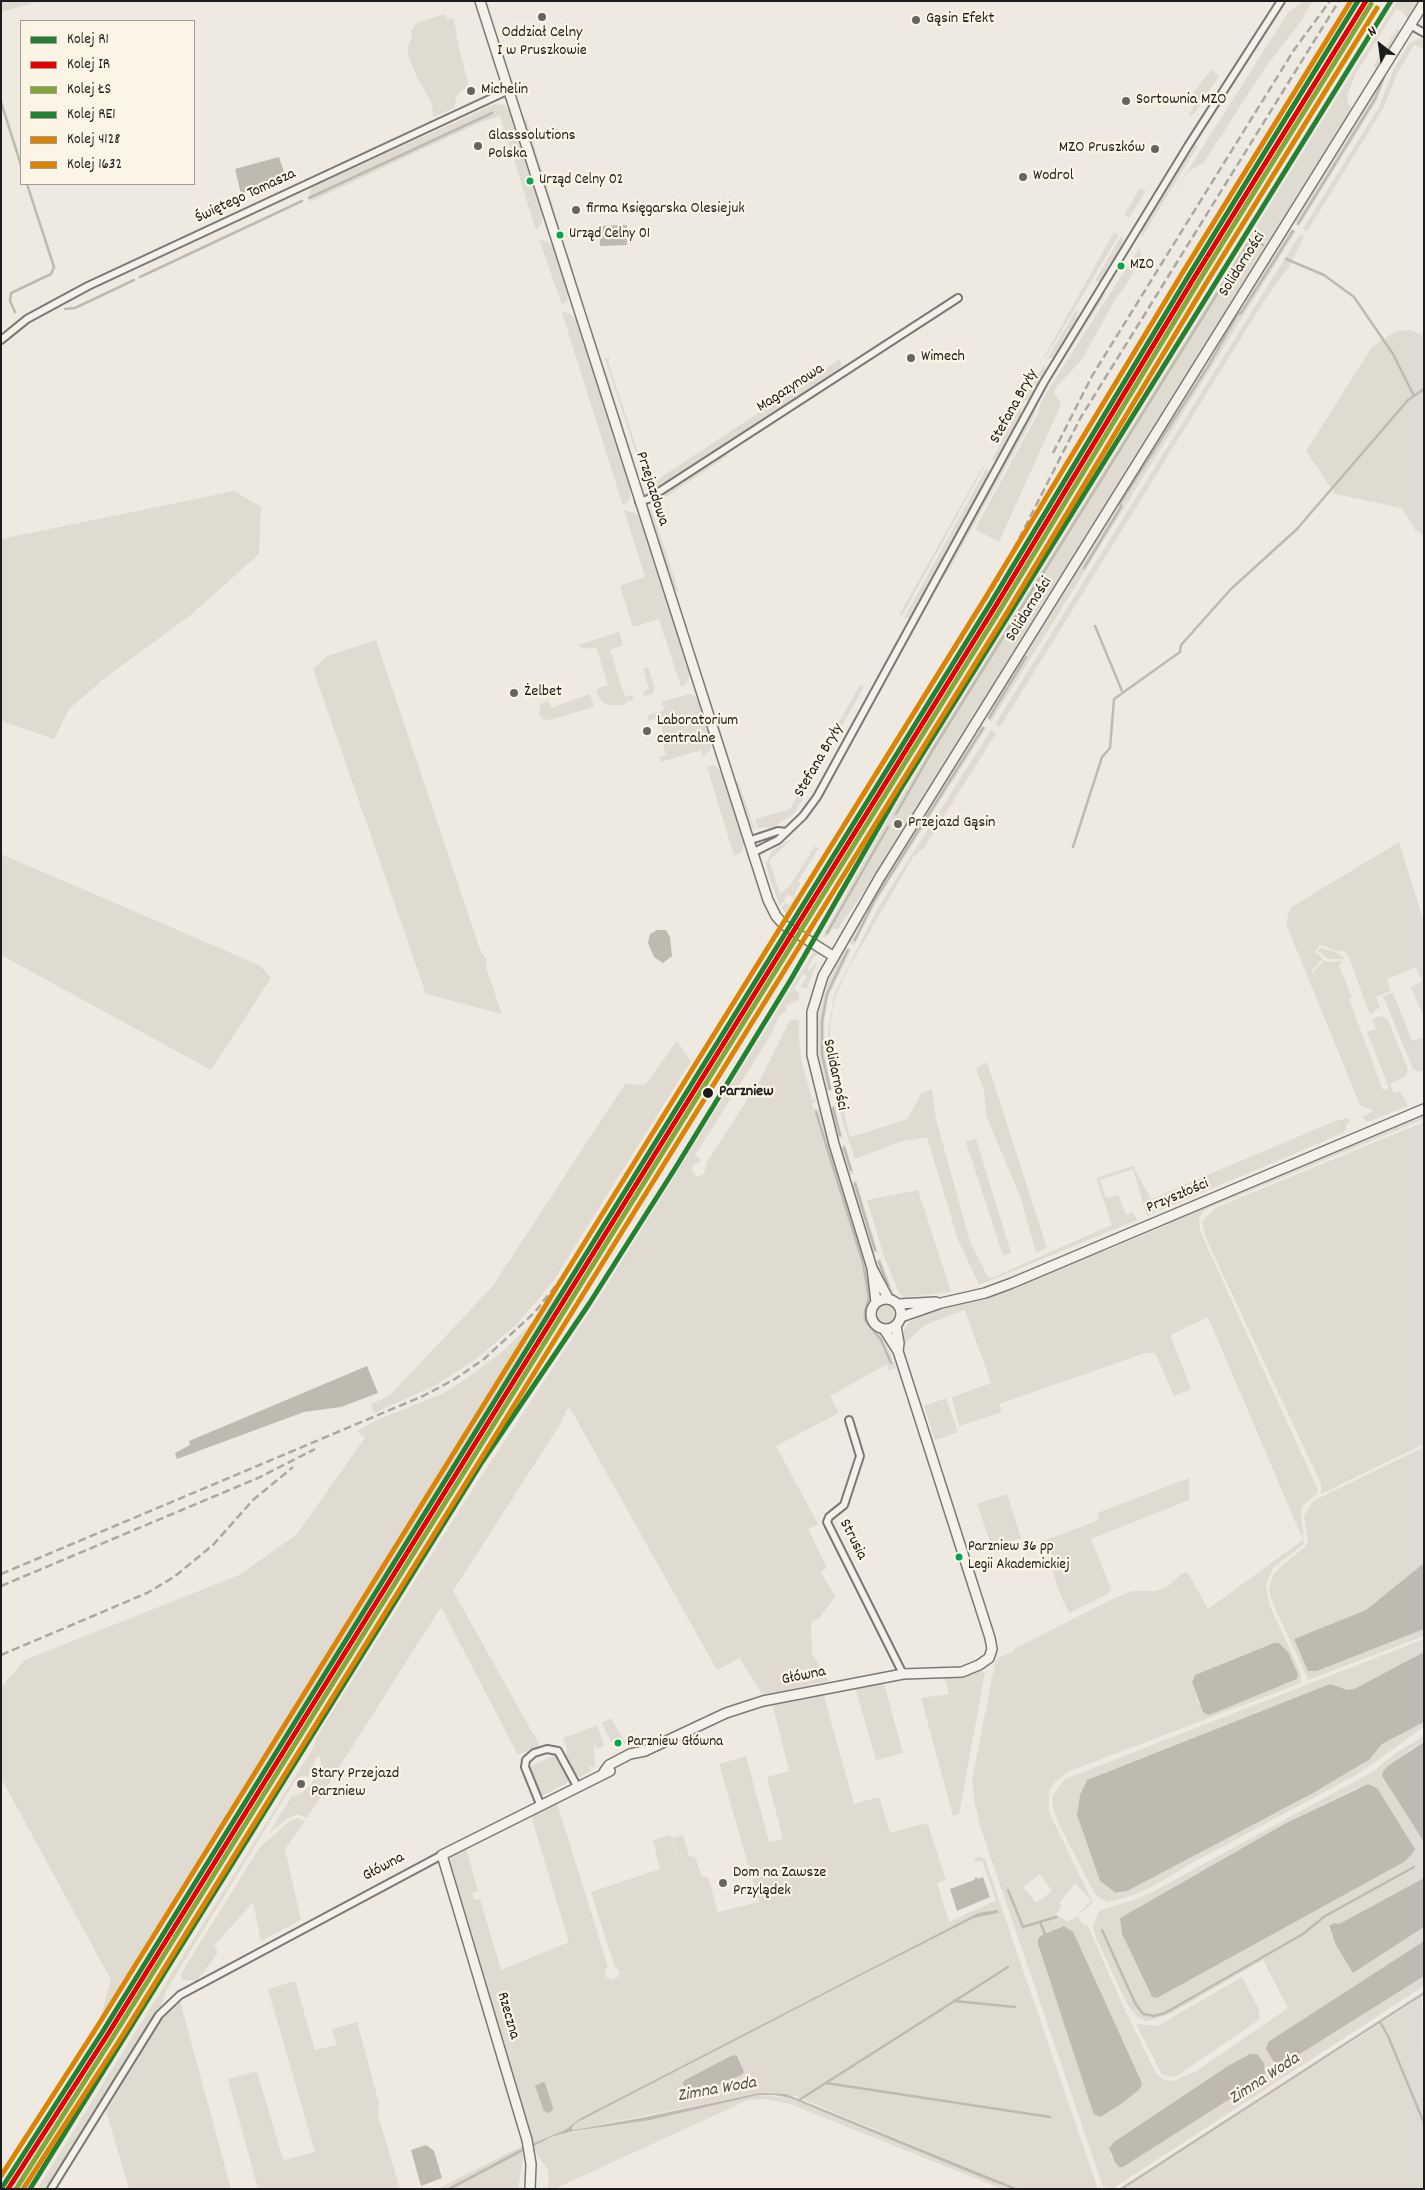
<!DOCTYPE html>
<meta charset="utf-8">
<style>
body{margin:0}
#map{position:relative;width:1425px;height:2190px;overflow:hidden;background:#eeeae2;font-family:Dekko,sans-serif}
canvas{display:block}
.frame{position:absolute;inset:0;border:2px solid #1c1c1c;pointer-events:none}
.legend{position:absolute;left:20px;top:20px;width:175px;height:165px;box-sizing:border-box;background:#fcf5e5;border:1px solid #a29e95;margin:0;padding:6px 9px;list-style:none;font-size:15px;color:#1c1c1c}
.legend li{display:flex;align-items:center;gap:10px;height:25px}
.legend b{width:25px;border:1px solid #a29e95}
.north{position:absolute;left:1355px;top:20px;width:50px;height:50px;-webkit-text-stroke:4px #fcf5e5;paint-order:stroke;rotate:330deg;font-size:14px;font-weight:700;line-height:20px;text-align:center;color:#1c1c1c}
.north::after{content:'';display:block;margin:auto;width:18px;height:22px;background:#1c1c1c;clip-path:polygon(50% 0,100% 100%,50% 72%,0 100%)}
</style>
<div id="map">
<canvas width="1425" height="2190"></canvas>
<div class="frame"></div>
<ul class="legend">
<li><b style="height:6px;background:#238132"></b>Kolej R1</li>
<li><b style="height:6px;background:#e50000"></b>Kolej IR</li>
<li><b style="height:6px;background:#81a838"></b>Kolej ŁS</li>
<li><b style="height:6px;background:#238132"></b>Kolej RE1</li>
<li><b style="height:6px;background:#dd8304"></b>Kolej 4128</li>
<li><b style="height:6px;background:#dd8304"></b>Kolej 1632</li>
</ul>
<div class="north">N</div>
</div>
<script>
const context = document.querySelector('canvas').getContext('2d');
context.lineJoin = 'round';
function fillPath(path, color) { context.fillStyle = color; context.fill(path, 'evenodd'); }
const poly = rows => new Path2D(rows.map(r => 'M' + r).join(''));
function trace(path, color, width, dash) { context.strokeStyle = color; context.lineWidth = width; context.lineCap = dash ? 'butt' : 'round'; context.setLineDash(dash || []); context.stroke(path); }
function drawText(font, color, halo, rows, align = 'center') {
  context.font = font + ' Dekko,sans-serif'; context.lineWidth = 4.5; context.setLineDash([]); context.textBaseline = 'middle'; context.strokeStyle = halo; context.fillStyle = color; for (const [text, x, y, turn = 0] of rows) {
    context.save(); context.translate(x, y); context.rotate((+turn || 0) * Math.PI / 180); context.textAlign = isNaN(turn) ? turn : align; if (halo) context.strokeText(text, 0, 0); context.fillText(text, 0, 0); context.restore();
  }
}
const green = poly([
 [1,1,41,1,1,12],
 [1304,1,1313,1,1301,21,1265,68,1208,156,1203,163,1189,171,1185,176,1145,238,1289,11],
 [1397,1,1420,1,1408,20,1402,11,1396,9,1355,75,1347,97,1348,103,1353,108,881,867,837,930,834,928,826,937,822,937,880,833,934,743],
 [444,14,448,19,454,19,458,44,468,83,466,88,457,95,454,108,433,117,432,104,416,75,408,55,408,47,412,36,411,31,417,23],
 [1397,29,1401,31,1377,70,1374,65],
 [1419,38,1424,40,1424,49,1414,45,1397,74,1384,107,1307,232,1303,229,1379,107,1394,68,1409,44],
 [1389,66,1376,102,1299,226,1294,220],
 [1211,70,1219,76,1194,114,1188,116,1195,104,1188,99],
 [495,104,504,105,512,113,532,178,529,180,530,185,534,184,543,213,542,223,536,230,500,116,481,122,310,202,309,199,492,113,308,198,312,187],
 [526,118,565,246,574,272,570,269,524,126],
 [1193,144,1198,146,1142,237,1141,230],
 [1140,188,1146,191,1129,218,1124,215],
 [1291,229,1296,231,991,722,988,718,988,711,1288,230],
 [1114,232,1119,235,1045,358,1044,357],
 [1300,234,1304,237,1289,267,1264,301,1000,727,995,724],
 [1121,236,1124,244,1100,283,1095,281],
 [539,239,550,243,555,249,568,291,567,301,562,305],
 [1139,248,1142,257,1125,287,1118,295,1081,361,1056,387,1054,394,1061,403,1059,409,999,542,975,529,1036,417,1043,398],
 [1103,292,1106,294,1057,370,1056,370],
 [1076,310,1079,312,1076,316,1079,317,1055,357,1047,359],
 [564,312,569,313,577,320,630,488,630,499,623,506,562,313],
 [1411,330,1424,336,1424,535,1415,530,1402,508,1335,494,1306,451,1372,347,1396,331],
 [610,357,608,362,649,485,840,359,841,362,840,369,813,388,652,492,645,489,643,474,605,359],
 [602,362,608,377,642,488,600,366],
 [1044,365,1046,373,1030,400,1023,401],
 [1038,401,1034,416,949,570,934,591],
 [1020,407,1022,414,998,459,991,461],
 [725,454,729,455,657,503,654,499],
 [983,466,984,467,902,616,899,615],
 [987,467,990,474,912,616,909,618,904,618],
 [234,491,261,507,259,554,192,614,105,678,69,709,54,739,1,721,1,539],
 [649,508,652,510,679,593,671,587,647,513],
 [624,510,635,513,639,517,690,673,687,683,681,687,659,619,633,627,620,586,645,577],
 [619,632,623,645,610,650,625,697,632,695,634,700,626,702,626,705,609,705,602,702,596,691,597,689,608,685,596,647,584,649,578,645],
 [376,640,480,949,487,961,486,967,502,1014,426,994,313,669,327,656],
 [648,667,655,688,653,693,644,696,643,692,649,689,643,669],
 [860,685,864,687,836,736,832,734],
 [590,694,594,707,549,720,542,719,539,714,540,705,548,700,551,708],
 [689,694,695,696,700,703,711,739,711,749,703,757,701,750,661,762,659,757,666,755,662,740,665,738,658,718,649,721,647,716,664,710,662,702],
 [982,726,987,727,876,902,854,945,849,942,870,901,978,728],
 [991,730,996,733,924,848,913,857,848,969,834,1001,830,1027,831,1053,849,1135,851,1137,907,1119,921,1094,932,1089,936,1119,970,1242,989,1279,1112,1225,1096,1178,1133,1166,1151,1199,1335,1121,1348,1118,1350,1122,1346,1124,1346,1129,1343,1133,1147,1216,1133,1169,1100,1180,1106,1198,1118,1195,1126,1215,1133,1212,1137,1220,979,1285,958,1240,927,1137,899,1142,855,1159,843,1123,830,1056,828,1032,834,995,878,908],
 [828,740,833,743,795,813,774,827,758,828,755,819,790,809],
 [713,765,722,772,744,841,742,852,734,856,707,767],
 [738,780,755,830,746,820,735,787],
 [796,836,769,860,780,894,790,886,808,856,811,856,809,854,815,846,819,848,798,881,800,884,794,895,797,897,786,914,782,908,785,903,790,905,794,898,788,894,780,906,769,877,766,863,772,851],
 [1399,842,1424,922,1424,1012,1422,1013,1411,987,1422,981,1416,967,1387,979,1391,991,1376,997,1380,1007,1370,1015,1349,958,1343,950,1340,952,1320,945,1315,952,1323,958,1312,971,1314,975,1314,971,1324,960,1329,962,1343,961,1339,965,1352,997,1349,999,1383,1090,1389,1088,1367,1032,1376,1029,1372,1019,1382,1016,1388,1020,1408,1069,1405,1077,1390,1084,1394,1093,1399,1092,1402,1094,1408,1106,1368,1122,1362,1117,1374,1111,1360,1105,1286,924,1290,908],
 [1,854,261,966,271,978,211,1070,1,955],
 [846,947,851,950,828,998,824,1021,825,1056,832,1090,827,1091,818,1051,818,1017,828,982],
 [1320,948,1334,951,1345,959,1328,959,1318,951],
 [814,951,818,954,812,959,807,970,809,971,817,962,807,988,800,987,807,977,803,974,794,989,800,994,798,1001,785,1006,787,1010,779,1016,771,1035,695,1155,701,1160,693,1166,692,1171,697,1177,704,1174,707,1162,761,1078,789,1022,793,1019,799,1020,799,1041,802,1063,812,1099,817,1100,812,1104,813,1108,820,1110,868,1271,872,1300,867,1312,868,1319,873,1327,887,1340,885,1341,896,1368,889,1371,887,1364,830,1396,839,1413,776,1446,818,1524,808,1529,827,1568,821,1572,835,1597,819,1618,811,1622,812,1653,829,1681,762,1695,740,1658,717,1670,569,1406,559,1426,453,1591,540,1746,518,1755,441,1607,307,1818,297,1814,287,1819,269,1833,291,1797,302,1793,311,1784,321,1763,320,1758,317,1756,308,1777,301,1776,293,1784,167,1989,160,2010,47,2189,37,2189,313,1748,316,1738,465,1501,604,1290],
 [1393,993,1412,1041,1424,1037,1424,1070,1419,1072,1413,1069,1383,996],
 [677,1041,691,1061,552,1283,516,1325,475,1360,434,1386,374,1413,371,1404,389,1396,492,1287,625,1084,645,1085],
 [987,1062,1047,1248,1036,1253,1021,1199,986,1115,984,1091,976,1068],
 [835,1104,840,1129,843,1138,837,1137,833,1121,830,1108],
 [1424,1114,1424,1119,1209,1208,1202,1212,1199,1219,1200,1231,1318,1490,1316,1495,1303,1505,1301,1510,1304,1544,1273,1568,1266,1585,1269,1604,1301,1673,1301,1683,1070,1771,1055,1782,1049,1791,1049,1812,1093,1903,1075,1917,1091,1901,1075,1883,1059,1903,1061,1907,1056,1914,1067,1922,1078,1916,1082,1924,1088,1926,1125,2010,1157,2075,1165,2080,1174,2081,1198,2070,1288,2008,1263,1960,1170,2014,1147,2021,1138,2018,1127,2004,1096,1938,1093,1927,1098,1913,1103,1909,1134,1900,1158,1889,1372,1772,1397,1752,1424,1736,1424,1742,1409,1750,1382,1773,1382,1776,1424,1842,1424,1878,1339,1924,1334,1923,1329,1926,1329,1930,1353,1973,1424,1927,1424,1941,1268,2042,1266,2049,1275,2064,1284,2064,1424,1976,1424,1986,1112,2189,1103,2187,981,1829,975,1804,972,1780,995,1663,998,1658,1014,1651,1014,1649,1117,1597,1133,1591,1155,1591,1168,1586,1183,1573,1188,1573,1208,1609,1303,1540,1208,1317,1170,1335,1191,1389,1174,1396,1155,1353,1145,1353,999,1404,1002,1412,959,1426,952,1397,991,1383,965,1310,925,1325,904,1344,904,1330,909,1322,918,1318,917,1315,1012,1288,1013,1290,1019,1288,1018,1285,1100,1250,1103,1252,1169,1224,1170,1221],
 [1274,1643,1279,1643,1288,1652,1297,1679,1208,1715,1198,1703,1192,1680,1195,1675],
 [1359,1787,1408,1856,1404,1862,1157,1998,1150,1994,1122,1934,1120,1918,1286,1823],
 [1040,1874,1052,1891,1036,1903,1023,1887],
 [1064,1926,1073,1932,1142,2083,1142,2085,1100,2117,1098,2117,1038,1940,1042,1935],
 [1264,2063,1265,2074,1123,2167,1111,2156,1110,2146],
 [1424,1122,1424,1444,1321,1494,1321,1484,1205,1236,1202,1222,1215,1208],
 [976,1139,1011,1253,1003,1256,966,1142],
 [845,1144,854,1174,851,1175,848,1173,840,1148],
 [856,1179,878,1252,875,1253,871,1251,851,1184],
 [918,1190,951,1292,904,1297,899,1293,884,1256,867,1200],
 [880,1258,896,1298,887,1290,875,1263],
 [559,1292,562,1294,133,1973,99,2022,111,1980,1,1778,1,1687,25,1660,239,1575,296,1535,365,1438,357,1431,377,1420,442,1394,460,1383,502,1352,536,1319],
 [884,1304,891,1306,896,1311,895,1318,888,1324,879,1321,877,1316,878,1309],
 [946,1398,958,1432,935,1440,924,1406],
 [1424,1447,1424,1563,1366,1610,1294,1639,1317,1671,1424,1629,1424,1636,1308,1680,1271,1599,1269,1590,1272,1576,1281,1566,1305,1547,1308,1541,1304,1516,1313,1501],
 [1189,1478,1189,1500,1091,1539,1111,1589,1108,1594,1069,1613,1059,1591,1043,1541,1099,1520,1097,1513],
 [1007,1494,1021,1538,992,1547,977,1504],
 [1424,1639,1424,1652,1354,1689,1347,1691,1330,1684,1087,1780,1080,1795,1077,1815,1100,1881,1118,1894,1315,1792,1369,1759,1382,1744,1424,1722,1424,1727,1358,1774,1190,1864,1157,1884,1137,1894,1108,1902,1099,1898,1093,1891,1058,1822,1053,1807,1052,1797,1065,1779],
 [978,1670,985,1672,959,1814,953,1816,921,1698,949,1694,944,1675,963,1676],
 [884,1683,903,1753,876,1760,855,1687],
 [823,1693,854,1804,879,1797,890,1833,923,1824,928,1825,946,1880,937,1883,949,1922,996,1900,982,1861,976,1862,974,1858,982,1857,985,1859,1098,2189,1019,2189,795,2096,759,2093,573,2130,576,2123,738,2039,974,1918,998,1913,997,1911,978,1913,581,2118,565,2130,534,2143,450,1860,451,1856,466,1848,478,1891,472,1893,474,1900,480,1899,501,1970,569,1942,531,1816,557,1803,608,1967,605,1971,606,1977,611,1980,618,1977,620,1972,614,1965,591,1892,660,1869,653,1840,670,1835,683,1873,672,1838,683,1835,689,1856,695,1857,702,1877,708,1877,718,1912,759,1902,719,1764,746,1756,769,1842,783,1839,767,1777,789,1771,772,1703],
 [611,1718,625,1742,628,1745,616,1740,611,1742,602,1723],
 [597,1725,604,1745,597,1750,597,1747,594,1746,595,1769,592,1766,589,1767,591,1771,580,1777,576,1774,566,1757,567,1749,563,1738],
 [556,1754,569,1780,567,1783,541,1796,528,1768],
 [298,1818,305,1821,285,1849,301,1920,261,1941,253,1902,214,1946,218,1952,204,1972,197,1979,198,1981,184,1980,181,1978,182,1972,260,1847,290,1821],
 [1242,1977,1259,2010,1260,2019,1177,2076,1168,2077,1161,2073,1136,2024,1157,2026],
 [295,1981,315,2050,337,2045,332,2029,357,2022,379,2103,378,2115,400,2189,258,2189,228,2079,257,2071,283,2160,315,2152,268,1989],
 [1422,1996,1424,2189,1123,2189,1383,2022],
 [180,2001,231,2189,129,2189,106,2111,161,2021,176,2003],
 [758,2095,790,2098,1013,2189,1002,2189,790,2104,765,2099,748,2100,554,2189,547,2189,549,2179,548,2170,537,2155,534,2146,551,2137],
 [522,2146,523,2148,446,2189,437,2189],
 [524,2151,518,2189,452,2189]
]);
const water = poly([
 [279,157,285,175,241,194,235,169],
 [627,225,627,245,600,246,599,226],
 [657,930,666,930,670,937,672,956,663,963,654,957,648,943,650,934],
 [367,1366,378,1393,341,1407,304,1412,177,1459,175,1453,190,1445,189,1441],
 [1424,1563,1424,1629,1317,1671,1308,1671,1294,1639,1366,1610],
 [1274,1643,1279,1643,1288,1652,1298,1674,1297,1679,1214,1713,1208,1715,1203,1712,1192,1682,1195,1675],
 [1424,1652,1424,1722,1382,1744,1370,1759,1315,1792,1127,1891,1116,1893,1100,1881,1077,1815,1080,1795,1087,1780,1330,1684,1347,1690,1354,1689],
 [1424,1742,1424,1842,1382,1776,1383,1771,1392,1763],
 [1368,1784,1377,1788,1415,1849,1412,1854,1404,1862,1157,1998,1152,1997,1122,1934,1120,1918,1286,1823],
 [976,1877,978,1879,983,1877,990,1897,957,1911,950,1889,974,1880],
 [1424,1878,1424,1927,1353,1973,1336,1945,1329,1926,1334,1923,1339,1924],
 [998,1910,998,1913,974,1918,862,1975,576,2123,572,2128,573,2130,641,2118,759,2093,786,2094,1019,2189,1013,2189,981,2177,790,2098,774,2095,758,2095,650,2120,574,2131,551,2137,534,2146,534,2143,565,2130,581,2118,978,1913],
 [1064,1926,1073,1932,1076,1938,1142,2083,1140,2089,1121,2104,1100,2117,1094,2114,1092,2109,1038,1944,1038,1939,1042,1935],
 [1424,1941,1424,1976,1284,2064,1275,2064,1266,2049,1268,2042],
 [1250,2054,1257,2054,1264,2063,1265,2074,1261,2079,1123,2167,1119,2167,1115,2162,1109,2148,1114,2142,1228,2066],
 [733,2055,737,2056,744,2072,741,2075,690,2098,683,2083,685,2080],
 [543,2082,545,2083,553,2108,552,2111,547,2113,544,2111,535,2086],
 [426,2145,434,2151,442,2178,421,2186,411,2150],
 [523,2148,524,2151,452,2189,446,2189]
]);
const stream = poly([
 [1,102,21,165],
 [309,198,492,113],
 [1298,224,1375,99,1384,77],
 [1286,259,1324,275,1354,297,1393,354,1413,394],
 [140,277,302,201],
 [65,309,75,308,134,280],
 [15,312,10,301,11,293,51,274,54,267,27,184],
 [1084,568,1121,507,1120,503,1209,365,1237,315,1241,313,1293,231],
 [1095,626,1122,691],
 [989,718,1026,657],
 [896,814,932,751,1252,238,1263,245],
 [1073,847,1102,757,1110,748,1114,699,1180,652,1181,645,1231,589,1297,529,1408,400,1424,389],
 [827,933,888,827],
 [855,940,874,901,983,728],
 [830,1089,822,1054,822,1022,827,994,848,950],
 [833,1108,840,1135],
 [816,1112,863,1263,869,1298,865,1311,865,1320,881,1340,891,1363],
 [844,1148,851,1170],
 [855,1184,875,1250],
 [879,1262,888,1285],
 [1008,1890,1023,1927,1056,1917],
 [1040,1922,1045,1934],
 [1102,1930,1135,2003,1143,2014,1154,2016,1165,2013,1303,1934,1325,1916,1414,1867],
 [954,2001,1015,2007],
 [1380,2022,1388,2036,1424,2123],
 [826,2083,1050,2117],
 [799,2100,1008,1967],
 [1121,2189,1424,1993]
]);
const minor = poly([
 [1410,25,1424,33],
 [1,340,27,319,88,286,509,90],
 [639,502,648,499,958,298],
 [748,841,778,831,786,832],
 [752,853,778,840,803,816,817,797,1044,382,1188,146,1281,1],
 [849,1420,860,1456,844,1505,829,1517,827,1522,903,1674],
 [540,1804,525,1767,526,1760,534,1753,547,1749,558,1751,577,1786],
 [51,2189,159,2015,180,1995,442,1855]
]);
const tertiary = poly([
 [480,1,768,900,776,916,784,925,833,956],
 [872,1268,888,1298],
 '871 1314a15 15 0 1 1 30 0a15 15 0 1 1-30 0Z',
 [876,1302,872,1268,834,1144,812,1055,812,1012,823,976,880,877,1424,3],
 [898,1304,936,1302],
 [901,1317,941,1303,985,1293,1012,1283,1424,1109],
 [896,1326,899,1343,898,1351],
 [604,1772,609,1765,630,1754,645,1751,726,1713,763,1701,903,1674,962,1672,979,1665,989,1658,992,1649,990,1638,898,1351,884,1329],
 [530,2189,531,2164,527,2140,442,1855,610,1771]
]);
const rail = poly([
 [1053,453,1092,376,1294,50,1330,1],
 [1,1574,423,1396,455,1379,484,1359,535,1312,568,1270,997,582,1081,417,1339,1],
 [1,1586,258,1478,315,1449],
 [1,1655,147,1593,174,1577,213,1545,253,1500,293,1467]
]);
const rail1 = poly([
 [30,2189,482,1462,589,1304,676,1167,790,981,900,790,1391,1]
]);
const rail2 = poly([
 [8,2189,108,2034,995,607,1194,278,1366,1]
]);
const rail3 = poly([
 [16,2189,113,2037,1000,610,1199,281,1371,4]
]);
const rail4 = poly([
 [3,2186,103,2031,990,604,1189,275,1358,1]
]);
const rail5 = poly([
 [23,2189,119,2041,1006,614,1205,285,1377,8]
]);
const rail6 = poly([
 [1,2176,97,2027,984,600,1183,272,1351,1]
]);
const markers = [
 [542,17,5,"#666461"],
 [916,20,5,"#666461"],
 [471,91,5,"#666461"],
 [1126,101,5,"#666461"],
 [478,146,5,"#666461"],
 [1155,149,5,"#666461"],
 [1023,177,5,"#666461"],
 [530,181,4.5,"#00a651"],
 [576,210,5,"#666461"],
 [560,235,4.5,"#00a651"],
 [1121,266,4.5,"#00a651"],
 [911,358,5,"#666461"],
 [514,693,5,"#666461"],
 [647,731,5,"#666461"],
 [898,824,5,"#666461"],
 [708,1093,6,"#1c1c1c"],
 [959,1557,4.5,"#00a651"],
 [618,1743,4.5,"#00a651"],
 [301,1784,5,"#666461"],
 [723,1883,5,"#666461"]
];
const busNames = [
 ["Urząd Celny 02",539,181],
 ["Urząd Celny 01",569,235],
 ["MZO",1130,266],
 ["Parzniew 36 pp",968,1548],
 ["Legii Akademickiej",968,1566],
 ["Parzniew Główna",627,1743]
];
const poiNames = [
 ["Gąsin Efekt",926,20],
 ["Oddział Celny",542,34,"center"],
 ["I w Pruszkowie",542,52,"center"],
 ["Michelin",481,91],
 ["Sortownia MZO",1136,101],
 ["Glasssolutions",488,137],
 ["Polska",488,155],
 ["MZO Pruszków",1145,149,"right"],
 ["Wodrol",1033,177],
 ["firma Księgarska Olesiejuk",586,210],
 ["Wimech",921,358],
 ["Żelbet",524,693],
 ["Laboratorium",657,722],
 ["centralne",657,740],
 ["Przejazd Gąsin",908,824],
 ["Stary Przejazd",311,1775],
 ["Parzniew",311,1793],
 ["Dom na Zawsze",733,1874],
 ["Przylądek",733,1892]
];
const streetNames = [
 ["Świętego Tomasza",246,197,-25],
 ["Solidarności",1243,265,-58],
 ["Magazynowa",791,389,-33],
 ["Stefana Bryły",1015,407,-61],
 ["Przejazdowa",651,489,72],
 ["Solidarności",1030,610,-58],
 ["Stefana Bryły",820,761,-60],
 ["Solidarności",834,1075,78],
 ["Przyszłości",1178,1197,-23],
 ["Strusia",852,1540,63],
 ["Główna",804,1677,-11],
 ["Główna",384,1868,-28],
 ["Rzeczna",507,2016,74]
];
const stopNames = [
 ["Parzniew",719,1093]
];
const waterNames = [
 ["Zimna Woda",1265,2080,-33],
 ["Zimna Woda",717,2091,-10]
];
fillPath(green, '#dfdbd0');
fillPath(water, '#bebab0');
trace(stream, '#bebab0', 2.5);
trace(minor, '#7a7975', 10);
trace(tertiary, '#7a7975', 12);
trace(minor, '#f4f1ea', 6);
trace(tertiary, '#f4f1ea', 9);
trace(rail, '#aaa8a4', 2.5, [8, 4]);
trace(rail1, '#238132', 5);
trace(rail2, '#e50000', 5);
trace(rail3, '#81a838', 5);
trace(rail4, '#238132', 5);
trace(rail5, '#dd8304', 5);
trace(rail6, '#dd8304', 5);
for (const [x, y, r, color] of markers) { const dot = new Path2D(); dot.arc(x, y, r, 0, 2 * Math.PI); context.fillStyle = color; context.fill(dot); trace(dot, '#fcf5e5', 2); }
drawText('15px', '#1c1c1c', '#fcf5e5', busNames, 'left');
drawText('16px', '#1c1c1c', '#fcf5e5', poiNames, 'left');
drawText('16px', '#1c1c1c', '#fcf5e5', streetNames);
drawText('bold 16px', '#1c1c1c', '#fcf5e5', stopNames, 'left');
drawText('italic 18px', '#55534f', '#fcf5e5', waterNames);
</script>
